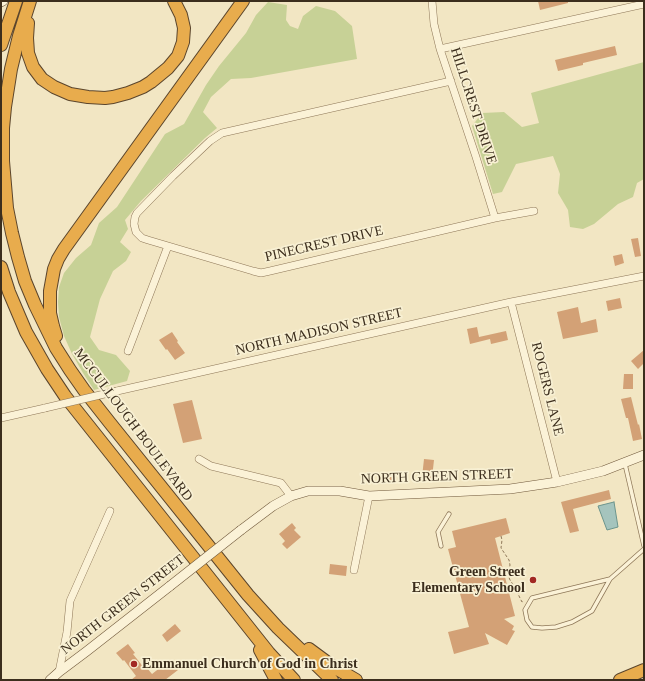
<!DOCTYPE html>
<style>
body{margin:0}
#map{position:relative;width:645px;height:681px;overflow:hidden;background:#f2e6c3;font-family:"Times New Roman",serif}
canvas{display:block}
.frame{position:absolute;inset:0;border:2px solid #3c2e1d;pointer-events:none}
</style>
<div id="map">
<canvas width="645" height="681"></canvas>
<div class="frame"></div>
</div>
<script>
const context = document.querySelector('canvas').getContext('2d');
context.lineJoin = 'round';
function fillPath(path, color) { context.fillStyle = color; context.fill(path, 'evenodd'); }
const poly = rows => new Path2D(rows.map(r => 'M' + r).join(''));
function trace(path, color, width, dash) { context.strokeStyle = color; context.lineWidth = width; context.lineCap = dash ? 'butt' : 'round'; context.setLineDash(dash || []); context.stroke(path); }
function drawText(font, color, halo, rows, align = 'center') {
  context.font = font + ' "Times New Roman",serif'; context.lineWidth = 3.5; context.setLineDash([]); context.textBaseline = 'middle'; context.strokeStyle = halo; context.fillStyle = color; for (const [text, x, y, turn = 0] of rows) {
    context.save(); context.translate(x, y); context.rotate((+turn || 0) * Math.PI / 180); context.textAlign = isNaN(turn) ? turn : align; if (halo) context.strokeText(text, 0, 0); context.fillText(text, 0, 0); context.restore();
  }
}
const green = poly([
 [268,2,287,5,286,20,290,26,298,29,303,16,316,6,335,11,352,26,357,59,251,78,231,79,211,97,203,112,217,128,205,138,141,201,125,220,128,229,120,242,131,252,126,261,113,271,100,299,90,337,99,350,116,355,130,371,127,381,94,390,83,373,72,354,64,336,59,317,58,302,59,287,64,273,76,258,91,245,99,223,117,207,165,134,184,124,206,85,219,66,246,33,256,15],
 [644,62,644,179,637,183,633,197,618,204,594,224,583,229,570,227,568,210,558,193,560,174,553,156,516,164,502,192,493,194,472,126,482,113,504,112,522,127,539,123,531,93]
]);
const water = poly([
 [614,502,618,527,607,530,598,506,614,502]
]);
const building = poly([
 [538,1,568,1,568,3,540,10],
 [615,46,617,55,583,63,583,65,558,71,555,60],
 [638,238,641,256,635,257,631,239],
 [622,254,624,263,615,266,613,256],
 [620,298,622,308,608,311,606,301],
 [578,307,581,323,596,319,598,332,563,339,557,312],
 [477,327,479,337,506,331,508,340,491,344,490,339,470,344,467,329],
 [172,332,178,341,177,342,185,353,175,360,167,349,166,350,159,340],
 [644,350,644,363,638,369,631,361],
 [624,374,633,374,633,389,623,389],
 [631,397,638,425,639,424,642,439,633,441,628,418,626,418,621,399],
 [192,400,202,439,183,443,173,404],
 [424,459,434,460,432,478,422,477],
 [381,473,394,473,393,482,381,482],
 [609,490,611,499,573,509,579,531,570,533,561,502],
 [506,518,510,533,495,538,515,616,504,619,514,626,512,630,515,631,507,645,485,633,489,644,454,654,448,632,469,627,448,549,456,547,452,531],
 [292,523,296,528,294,530,301,537,287,549,282,544,285,541,279,534],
 [330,564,347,566,346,576,329,574],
 [175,624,181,631,167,642,162,635],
 [128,644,135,653,133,654,145,669,147,668,152,674,170,660,178,670,165,680,131,680,136,676,124,660,123,661,116,653]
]);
const path = poly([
 [501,536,502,540,501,548,509,560,510,565,508,575,510,580,514,586,517,591,519,596,522,602,524,601]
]);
const lane = poly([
 [625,464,644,546],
 [441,546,438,532,449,514],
 [610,579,532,598,525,610,527,620,532,627,542,628,556,627,572,622,592,611,610,579,644,549]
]);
const street = poly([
 [432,1,434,24,440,49,476,157,495,218],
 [440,49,644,4],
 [451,81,222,133,210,141,173,176,137,213,135,217,134,224,136,232,142,238,148,240,253,271,261,273,270,271,495,218,534,211],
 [511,302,557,482],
 [128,351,168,246],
 [117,391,511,302,644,276],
 [1,418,45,408],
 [199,459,211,466,281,483,291,496],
 [354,570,369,496],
 [59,672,67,632,70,601,110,511]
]);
const secondary = poly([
 [1,2,3,1],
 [241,530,273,506,291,496,308,491,340,491,369,496,510,489,557,482,603,471,644,455],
 [50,680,59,672,87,651,170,586]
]);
const highway = poly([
 [30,1,19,36,11,69,5,107,3,128,3,161,7,208,12,233,18,257,25,281,35,305,56,348,70,370,84,390,110,423,248,595,278,628,332,680],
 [28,23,27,38,28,53,33,67,42,79,54,87,70,94,88,97,105,98,113,97,128,93,143,87,151,82,168,68,178,56,183,42,184,28,181,15,174,1],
 [1,45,16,1],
 [1,267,9,292,26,332,47,369,65,396,269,653,294,680],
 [56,336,53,326,50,313,50,291,54,269,58,259,64,249,243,1],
 [309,649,332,666,356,680],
 [260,650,276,680],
 [620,680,644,670]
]);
const streetBridge = poly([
 [45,408,117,391]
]);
const secondaryBridge = poly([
 [170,586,241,530]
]);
const markers = [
 [533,580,4,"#a22823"],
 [134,664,4,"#a22823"]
];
const streetNames = [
 ["HILLCREST DRIVE",473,106,72],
 ["PINECREST DRIVE",324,244,-13],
 ["NORTH MADISON STREET",319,332,-13],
 ["ROGERS LANE",547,389,76],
 ["MCCULLOUGH BOULEVARD",133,425,53],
 ["NORTH GREEN STREET",437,477,-2],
 ["NORTH GREEN STREET",123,605,-38]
];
const poiNames = [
 ["Green Street",525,572],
 ["Elementary School",525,588],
 ["Emmanuel Church of God in Christ",142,664,"left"]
];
fillPath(green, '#c7d196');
fillPath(water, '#a5c4bd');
trace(water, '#6b948c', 1);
fillPath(building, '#d3a176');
trace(lane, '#8e7758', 5);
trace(street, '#8e7758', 8);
trace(secondary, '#70583b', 10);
trace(highway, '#5b452c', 14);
trace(path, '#8e7758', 1, [3, 2]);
trace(lane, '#fbf2d7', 3.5);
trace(street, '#fbf2d7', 7);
trace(secondary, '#fbf2d7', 9);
trace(highway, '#e8ac4d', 12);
trace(streetBridge, '#8e7758', 8, []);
trace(secondaryBridge, '#70583b', 10, []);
trace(streetBridge, '#fbf2d7', 7);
trace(secondaryBridge, '#fbf2d7', 9);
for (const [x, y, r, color] of markers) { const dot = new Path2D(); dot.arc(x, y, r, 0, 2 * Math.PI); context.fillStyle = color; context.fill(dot); trace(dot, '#f8f0d3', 1.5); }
drawText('14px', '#3c2e1d', '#f8f0d3', streetNames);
drawText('bold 14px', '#3c2e1d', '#f8f0d3', poiNames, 'right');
</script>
